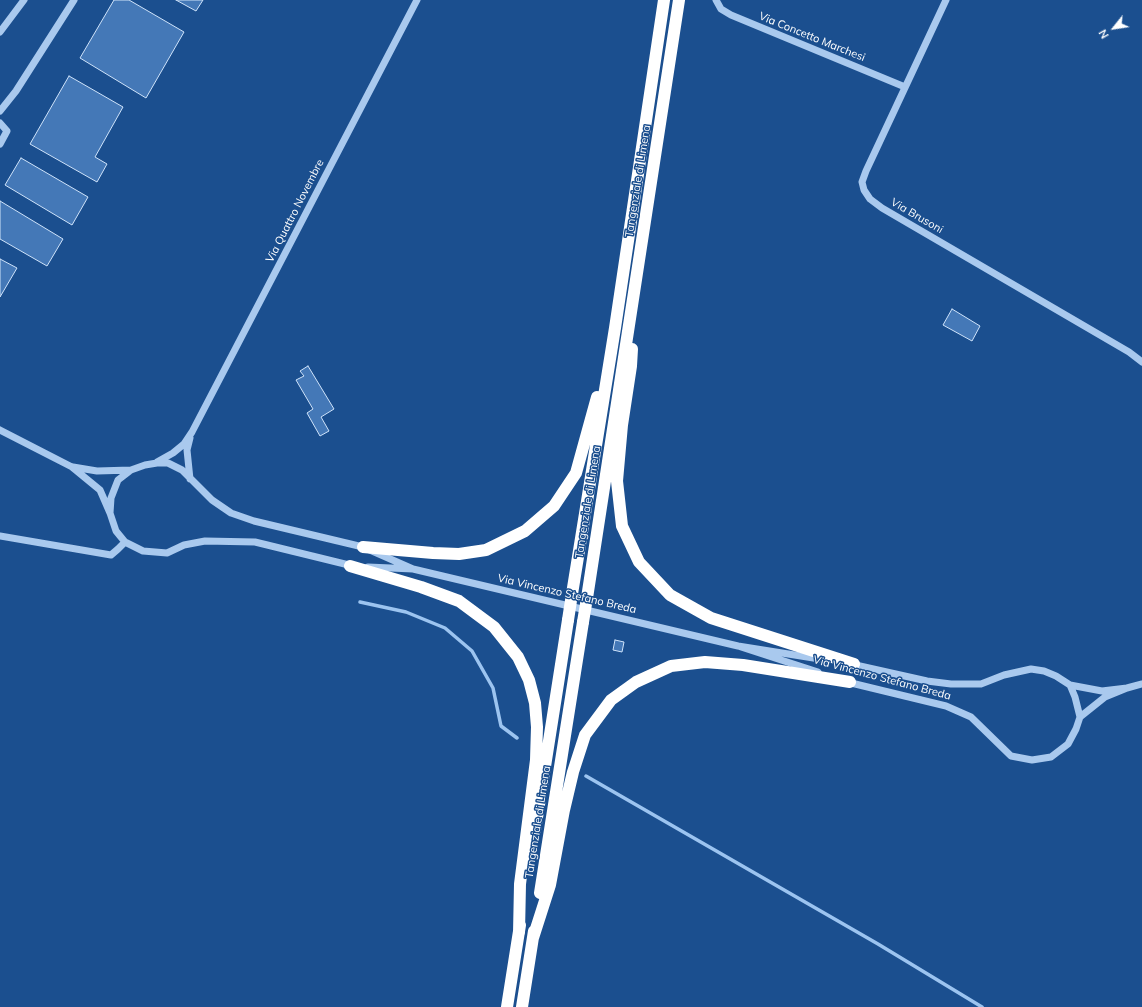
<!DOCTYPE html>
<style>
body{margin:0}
#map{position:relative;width:1142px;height:1007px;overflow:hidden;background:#1b4f8f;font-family:Mulish,sans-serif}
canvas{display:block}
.north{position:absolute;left:1094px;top:8px;width:40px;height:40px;-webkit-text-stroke:3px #1b4f8f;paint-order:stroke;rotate:240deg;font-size:11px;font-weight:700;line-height:16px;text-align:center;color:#fff}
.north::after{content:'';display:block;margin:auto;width:14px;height:18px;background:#fff;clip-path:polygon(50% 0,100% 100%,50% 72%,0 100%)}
</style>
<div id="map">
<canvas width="1142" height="1007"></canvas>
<div class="north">N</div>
</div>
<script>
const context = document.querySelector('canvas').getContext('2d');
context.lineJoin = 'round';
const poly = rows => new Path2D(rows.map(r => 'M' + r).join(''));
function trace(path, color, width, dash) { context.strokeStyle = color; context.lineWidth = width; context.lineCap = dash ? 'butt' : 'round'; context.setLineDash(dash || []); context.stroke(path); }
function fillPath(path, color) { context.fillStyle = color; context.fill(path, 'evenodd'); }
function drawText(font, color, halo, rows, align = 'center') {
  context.font = font + ' Mulish,sans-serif'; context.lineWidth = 3; context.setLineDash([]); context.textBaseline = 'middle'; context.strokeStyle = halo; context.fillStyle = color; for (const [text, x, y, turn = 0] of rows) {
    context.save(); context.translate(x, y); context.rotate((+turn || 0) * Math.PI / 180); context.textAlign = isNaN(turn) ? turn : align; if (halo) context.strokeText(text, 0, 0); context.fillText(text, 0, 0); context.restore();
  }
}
const stream = poly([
 [360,602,406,612,445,628,472,651,493,688,501,726,517,738],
 [586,776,878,944,982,1007]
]);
const building = poly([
 [114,0,129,0,184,32,146,98,80,58,114,0],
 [176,0,203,0,196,11,176,0],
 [69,76,123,107,95,157,107,164,97,182,30,144,69,76],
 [21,158,88,197,72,225,5,185,21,158],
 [0,201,63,239,47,266,0,239,0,201],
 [0,259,17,268,0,297,0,259],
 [952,309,980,326,972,341,943,325,952,309],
 [308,366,334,409,321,417,329,431,320,436,307,413,313,409,296,380,304,376,300,371,308,366],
 [615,640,624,642,622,652,613,650,615,640]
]);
const minor = poly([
 [716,0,721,9,731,15,905,87],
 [946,0,866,171,862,182,864,190,870,199,882,208,1129,352,1142,362],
 [0,32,24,0],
 [0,111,16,91,74,0],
 [0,123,7,131,0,144],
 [0,430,72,467,100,490,110,513],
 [157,462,173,453,184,444,192,432,417,0],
 [73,467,97,471,131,470],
 [190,479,187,450,190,438],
 [0,536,111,555,118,549,125,542],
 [353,566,255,542,205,541,184,545,167,553,143,551,125,542,116,531,110,513,111,498,118,480,131,470,145,465,157,463,168,463,182,470,212,500,231,513,254,521,363,547,413,569],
 [368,567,413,569,738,646,818,672],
 [738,646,826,660],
 [847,682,946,706,971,717,1011,756,1032,760,1051,757,1068,744,1076,729,1080,717,1075,697,1070,685,1056,676,1044,671,1031,669,1004,675,981,684,951,684,927,681,851,664],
 [1070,685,1102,691,1127,688,1105,697,1080,717],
 [1127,688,1142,684]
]);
const highway = poly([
 [632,349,631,366,622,425,617,481,622,526,639,562,670,595,711,618,854,664],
 [363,547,433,553,459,554,486,550,525,531,554,506,576,473,597,397],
 [350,566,421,587,459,601,494,627,518,657,529,680,535,703,537,727,536,760,520,884,519,933],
 [572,594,615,328,664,0],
 [587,598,679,0],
 [535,830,568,620],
 [540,893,583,622],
 [533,938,550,885,564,810,573,772,585,735,611,700,636,682,671,666,705,662,743,665,850,682],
 [507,1007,520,925],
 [522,1007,534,931]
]);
const highwayBridge = poly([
 [568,620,572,594],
 [583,622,587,598]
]);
const streetNames = [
 ["Via Concetto Marchesi",812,37,22],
 ["Tangenziale di Limena",638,181,-81],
 ["Via Quattro Novembre",295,211,-63],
 ["Via Brusoni",917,216,30],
 ["Tangenziale di Limena",588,502,-81],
 ["Via Vincenzo Stefano Breda",567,594,13],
 ["Via Vincenzo Stefano Breda",882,678,15],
 ["Tangenziale di Limena",538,822,-81]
];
trace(stream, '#9cc4f0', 3.5);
fillPath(building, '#4478b7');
trace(building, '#cfe3fa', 1);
trace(minor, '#a9c9ee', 7);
trace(highway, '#fff', 12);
trace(highwayBridge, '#fff', 12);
drawText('11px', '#fff', '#1b4f8f', streetNames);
</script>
